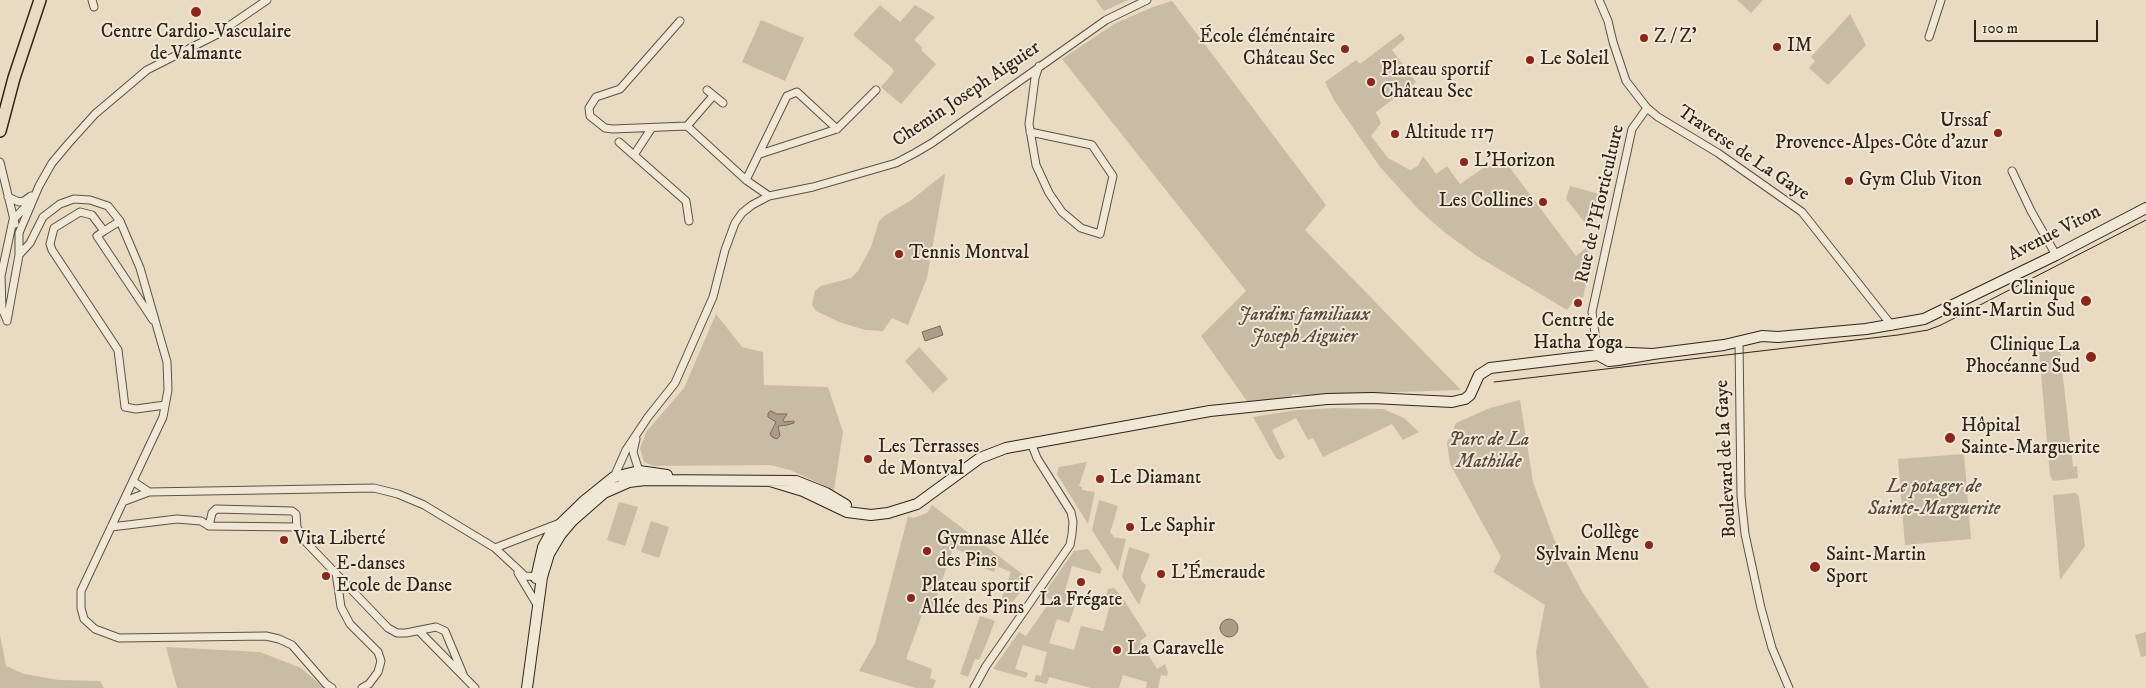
<!DOCTYPE html>
<meta charset="utf-8">
<style>
body{margin:0}
#map{position:relative;width:2146px;height:688px;overflow:hidden;background:#e8dbc2;font-family:"IM FELL DW Pica",serif}
canvas{display:block}
.scale{position:absolute;left:1974px;top:20px;width:124px;height:22px;box-sizing:border-box;border:2px solid #33221a;border-top:0;padding-left:6px;font-size:15px;line-height:18px;white-space:nowrap;color:#33221a;-webkit-text-stroke:4px #f0e8d7;paint-order:stroke}
</style>
<div id="map">
<canvas width="2146" height="688"></canvas>
<div class="scale">100 m</div>
</div>
<script>
const context = document.querySelector('canvas').getContext('2d');
context.lineJoin = 'round';
function fillPath(path, color) { context.fillStyle = color; context.fill(path, 'evenodd'); }
const poly = rows => new Path2D(rows.map(r => 'M' + r).join(''));
function trace(path, color, width, dash) { context.strokeStyle = color; context.lineWidth = width; context.lineCap = dash ? 'butt' : 'round'; context.setLineDash(dash || []); context.stroke(path); }
function drawText(font, color, halo, rows, align = 'center') {
  context.font = font + ' "IM FELL DW Pica",serif'; context.lineWidth = 4; context.setLineDash([]); context.textBaseline = 'middle'; context.strokeStyle = halo; context.fillStyle = color; for (const [text, x, y, turn = 0] of rows) {
    context.save(); context.translate(x, y); context.rotate((+turn || 0) * Math.PI / 180); context.textAlign = isNaN(turn) ? turn : align; if (halo) context.strokeText(text, 0, 0); context.fillText(text, 0, 0); context.restore();
  }
}
const green = poly([
 [1096,0,1128,0,1104,11],
 [1737,0,1763,0,1751,13],
 [1172,1,1326,205,1305,230,1461,390,1304,395,1293,394,1291,396,1249,404,1201,336,1246,291,1062,59,1114,24,1153,7],
 [880,5,900,22,915,5,935,17,914,40,922,47,922,51,936,64,901,104,881,87,894,72,892,68,853,35],
 [1850,14,1866,45,1828,85,1809,68,1815,61,1811,57],
 [761,20,804,38,785,81,742,62],
 [1401,33,1405,39,1392,50,1416,82,1376,112,1381,123,1371,136,1388,158,1410,170,1418,166,1423,156,1436,174,1447,166,1460,184,1501,156,1576,256,1586,248,1592,256,1583,298,1578,296,1567,310,1477,256,1444,232,1419,210,1380,167,1334,100,1325,82,1356,60,1360,64],
 [944,174,945,176,927,278,908,325,892,318,883,331,865,330,839,322,816,311,812,305,815,291,821,286,851,278,858,271,871,247,879,221,884,216,910,201],
 [1570,186,1603,195,1599,215,1586,224,1566,199],
 [716,314,742,347,763,352,764,385,828,387,843,432,834,490,790,470,770,465,654,466,644,462,640,448,647,431,684,388],
 [919,347,948,379,933,393,905,361],
 [2060,350,2073,467,2077,466,2078,478,2053,481,2050,475,2039,351],
 [1520,400,1533,482,1554,539,1583,593,1649,688,1540,688,1536,652,1545,605,1493,572,1501,557,1450,464,1447,443,1456,423,1490,408],
 [1335,408,1383,409,1404,418,1419,432,1403,440,1392,424,1323,457,1313,438,1308,440,1296,418,1272,430,1285,457,1280,460,1276,458,1253,417,1297,410],
 [1964,454,1971,539,1905,545,1898,459],
 [1087,462,1079,486,1082,487,1082,490,1095,492,1088,524,1057,474,1059,467],
 [2076,493,2079,497,2085,546,2060,580,2053,495],
 [1099,500,1118,506,1110,533,1113,535,1113,537,1126,539,1118,571,1092,530],
 [619,502,638,507,625,546,607,540],
 [932,505,1030,580,1007,609,999,606,1011,572,996,566,994,572,967,562,969,554,953,548,932,611,924,609,906,659,932,669,930,678,936,680,933,688,916,688,859,671,875,643,908,516,913,518,927,513],
 [651,521,669,527,659,558,641,552],
 [1129,547,1150,554,1141,576,1141,581,1146,585,1139,605,1122,577],
 [1088,549,1102,569,1100,574,1072,566,1065,591,1073,593,1070,601,1076,603,1069,623,1057,619,1049,643,1074,650,1081,626,1103,631,1112,597,1106,595,1108,589,1114,588,1120,594,1147,636,1140,641,1157,669,1165,664,1168,672,1167,676,1161,675,1158,688,1146,688,1147,682,1123,675,1119,688,1091,688,1049,677,1047,684,1034,681,1036,675,1041,676,1047,652,1023,645,1015,669,1028,673,1026,678,993,669,1019,632,1026,636,1051,600,1043,595,1074,551],
 [980,616,995,621,985,647,979,660,975,659,968,677,960,674],
 [2146,632,2146,656,2141,657,2135,635],
 [0,635,6,666,24,674,59,680,100,681,104,688,0,688],
 [166,647,260,652,301,668,324,688,177,688]
]);
const water = poly([
 [940,326,943,335,925,341,922,332,940,326],
 [771,411,777,414,787,414,783,420,784,422,794,421,794,423,787,425,778,426,780,436,777,439,772,437,770,434,776,422,768,417,768,413,771,411],
 '1220 628a9 9 0 1 1 18 0a9 9 0 1 1-18 0Z'
]);
const street = poly([
 [92,0,94,7],
 [1599,0,1608,21,1613,42,1626,81,1647,108,1658,117,1718,153,1802,212,1892,326],
 [680,21,620,89,596,97,589,108,590,116,605,128,613,129,687,126,746,180,769,196],
 [1929,37,1941,0],
 [707,90,723,103],
 [687,126,713,96],
 [1030,132,1092,145,1113,176,1100,234,1081,228,1062,212,1049,193,1036,165,1029,124,1035,78,1039,66],
 [619,142,686,201,689,221],
 [760,154,837,129,876,90],
 [634,155,651,129],
 [0,162,15,224],
 [2012,171,2031,211,2056,255],
 [746,180,787,96,797,92,837,129],
 [8,197,19,202,24,201,31,196],
 [120,221,104,231,92,215,80,212,54,228,50,244,52,250,118,350,125,407,136,409,165,405],
 [104,231,97,236,153,320],
 [19,255,30,243,43,217,60,204,74,199,90,200,108,206,120,221,140,268,167,362,168,390,163,417,81,591,81,608,84,619,95,629,119,638,266,636,279,639,292,645,326,684,332,688],
 [7,320,2,309,1,276,13,220,30,202],
 [7,321,19,255,19,233,39,186,52,163,68,144,95,114,147,70,216,35,267,0],
 [1739,342,1741,496,1745,534,1761,608,1772,648,1789,688],
 [1598,355,1592,312,1632,129,1647,108],
 [636,439,633,452,639,471,638,474],
 [616,478,614,477,626,450,648,417,675,383,713,297,725,250,735,223,742,213,752,205,769,196,813,187,896,163,915,153,932,143,1106,20,1147,0],
 [134,482,149,492,374,488,398,494,424,505,495,548,525,576,539,577],
 [125,501,149,492],
 [209,526,212,513,216,509,292,511,296,514,297,527,302,538,388,628,397,633,406,633,436,627,445,631,463,674],
 [111,527,177,519,201,521,209,526,297,527],
 [495,548,560,523],
 [336,573,341,607,350,624,378,652,381,661,378,672,369,684,362,688],
 [518,573,536,603],
 [419,631,475,688],
 [974,688,986,666,1070,545,1072,534,1073,522,1071,512,1037,458,1031,443]
]);
const secondary = poly([
 [1598,355,1609,361,1618,360,1653,354,1724,345,1762,336,1778,337,1866,329,1924,319,2056,255,2146,208],
 [770,481,803,491,847,512,871,515,888,513,917,504,980,458,1006,448,1210,411,1327,399,1373,398,1452,402,1465,399,1470,395,1479,375,1490,368,1598,355,1608,352,1653,354],
 [536,578,543,547,550,534,583,502,614,477,639,471,667,475],
 [527,688,542,577,549,554,561,534,572,521,604,493,629,482,645,480,796,481,826,493,846,505]
]);
const primary = poly([
 [0,131,14,78,40,0]
]);
const tram = poly([
 [1494,382,1898,335,1928,330,1941,325,2146,220]
]);
const markers = [
 [196,12,6,"#8f2418"],
 [1644,38,5,"#8f2418"],
 [1777,47,5,"#8f2418"],
 [1345,49,5,"#8f2418"],
 [1530,60,5,"#8f2418"],
 [1371,82,5,"#8f2418"],
 [1998,133,5,"#8f2418"],
 [1395,134,5,"#8f2418"],
 [1464,162,5,"#8f2418"],
 [1849,181,5,"#8f2418"],
 [1543,202,5,"#8f2418"],
 [899,254,5,"#8f2418"],
 [2086,301,6,"#8f2418"],
 [1578,303,5,"#8f2418"],
 [2091,357,6,"#8f2418"],
 [1950,438,6,"#8f2418"],
 [868,459,5,"#8f2418"],
 [1100,479,5,"#8f2418"],
 [1130,527,5,"#8f2418"],
 [284,540,5,"#8f2418"],
 [1649,545,5,"#8f2418"],
 [927,551,5,"#8f2418"],
 [1815,567,6,"#8f2418"],
 [1161,574,5,"#8f2418"],
 [326,576,5,"#8f2418"],
 [1081,582,5,"#8f2418"],
 [911,598,5,"#8f2418"],
 [1117,650,5,"#8f2418"]
];
const poiNames = [
 ["Centre Cardio-Vasculaire",196,33,"center"],
 ["de Valmante",196,55,"center"],
 ["École éléméntaire",1335,38,"right"],
 ["Château Sec",1335,60,"right"],
 ["Z / Z'",1654,38],
 ["IM",1787,47],
 ["Le Soleil",1540,60],
 ["Plateau sportif",1381,71],
 ["Château Sec",1381,93],
 ["Urssaf",1988,122,"right"],
 ["Provence-Alpes-Côte d'azur",1988,144,"right"],
 ["Altitude 117",1405,134],
 ["L'Horizon",1474,162],
 ["Gym Club Viton",1859,181],
 ["Les Collines",1533,202,"right"],
 ["Tennis Montval",909,254],
 ["Clinique",2075,290,"right"],
 ["Saint-Martin Sud",2075,312,"right"],
 ["Centre de",1578,322,"center"],
 ["Hatha Yoga",1578,344,"center"],
 ["Clinique La",2080,346,"right"],
 ["Phocéanne Sud",2080,368,"right"],
 ["Hôpital",1961,427],
 ["Sainte-Marguerite",1961,449],
 ["Les Terrasses",878,448],
 ["de Montval",878,470],
 ["Le Diamant",1110,479],
 ["Le Saphir",1140,527],
 ["Collège",1639,534,"right"],
 ["Sylvain Menu",1639,556,"right"],
 ["Vita Liberté",294,540],
 ["Gymnase Allée",937,540],
 ["des Pins",937,562],
 ["Saint-Martin",1826,556],
 ["Sport",1826,578],
 ["E-danses",336,565],
 ["Ecole de Danse",336,587],
 ["L'Émeraude",1171,574],
 ["Plateau sportif",921,587],
 ["Allée des Pins",921,609],
 ["La Frégate",1081,601,"center"],
 ["La Caravelle",1127,650]
];
const streetNames = [
 ["Chemin Joseph Aiguier",967,95,-34],
 ["Traverse de La Gaye",1743,154,34],
 ["Rue de l'Horticulture",1601,204,-77],
 ["Avenue Viton",2055,234,-27],
 ["Boulevard de la Gaye",1727,459,-93]
];
const parkNames = [
 ["Jardins familiaux",1304,316],
 ["Joseph Aiguier",1304,338],
 ["Parc de La",1489,441],
 ["Mathilde",1489,463],
 ["Le potager de",1934,488],
 ["Sainte-Marguerite",1934,510]
];
fillPath(green, '#c9bca5');
fillPath(water, '#aa9c89');
trace(water, '#7a6b5d', 1);
trace(street, '#605044', 9);
trace(secondary, '#33221a', 12);
trace(primary, '#33221a', 14);
trace(street, '#f0e8d7', 7);
trace(secondary, '#f0e8d7', 10);
trace(primary, '#e8dbc2', 11);
trace(tram, '#33221a', 1);
for (const [x, y, r, color] of markers) { const dot = new Path2D(); dot.arc(x, y, r, 0, 2 * Math.PI); context.fillStyle = color; context.fill(dot); trace(dot, '#f0e8d7', 2); }
drawText('19px', '#33221a', '#f0e8d7', poiNames, 'left');
drawText('19px', '#33221a', '#f0e8d7', streetNames);
drawText('italic 19px', '#58483d', '#f0e8d7', parkNames);
</script>
